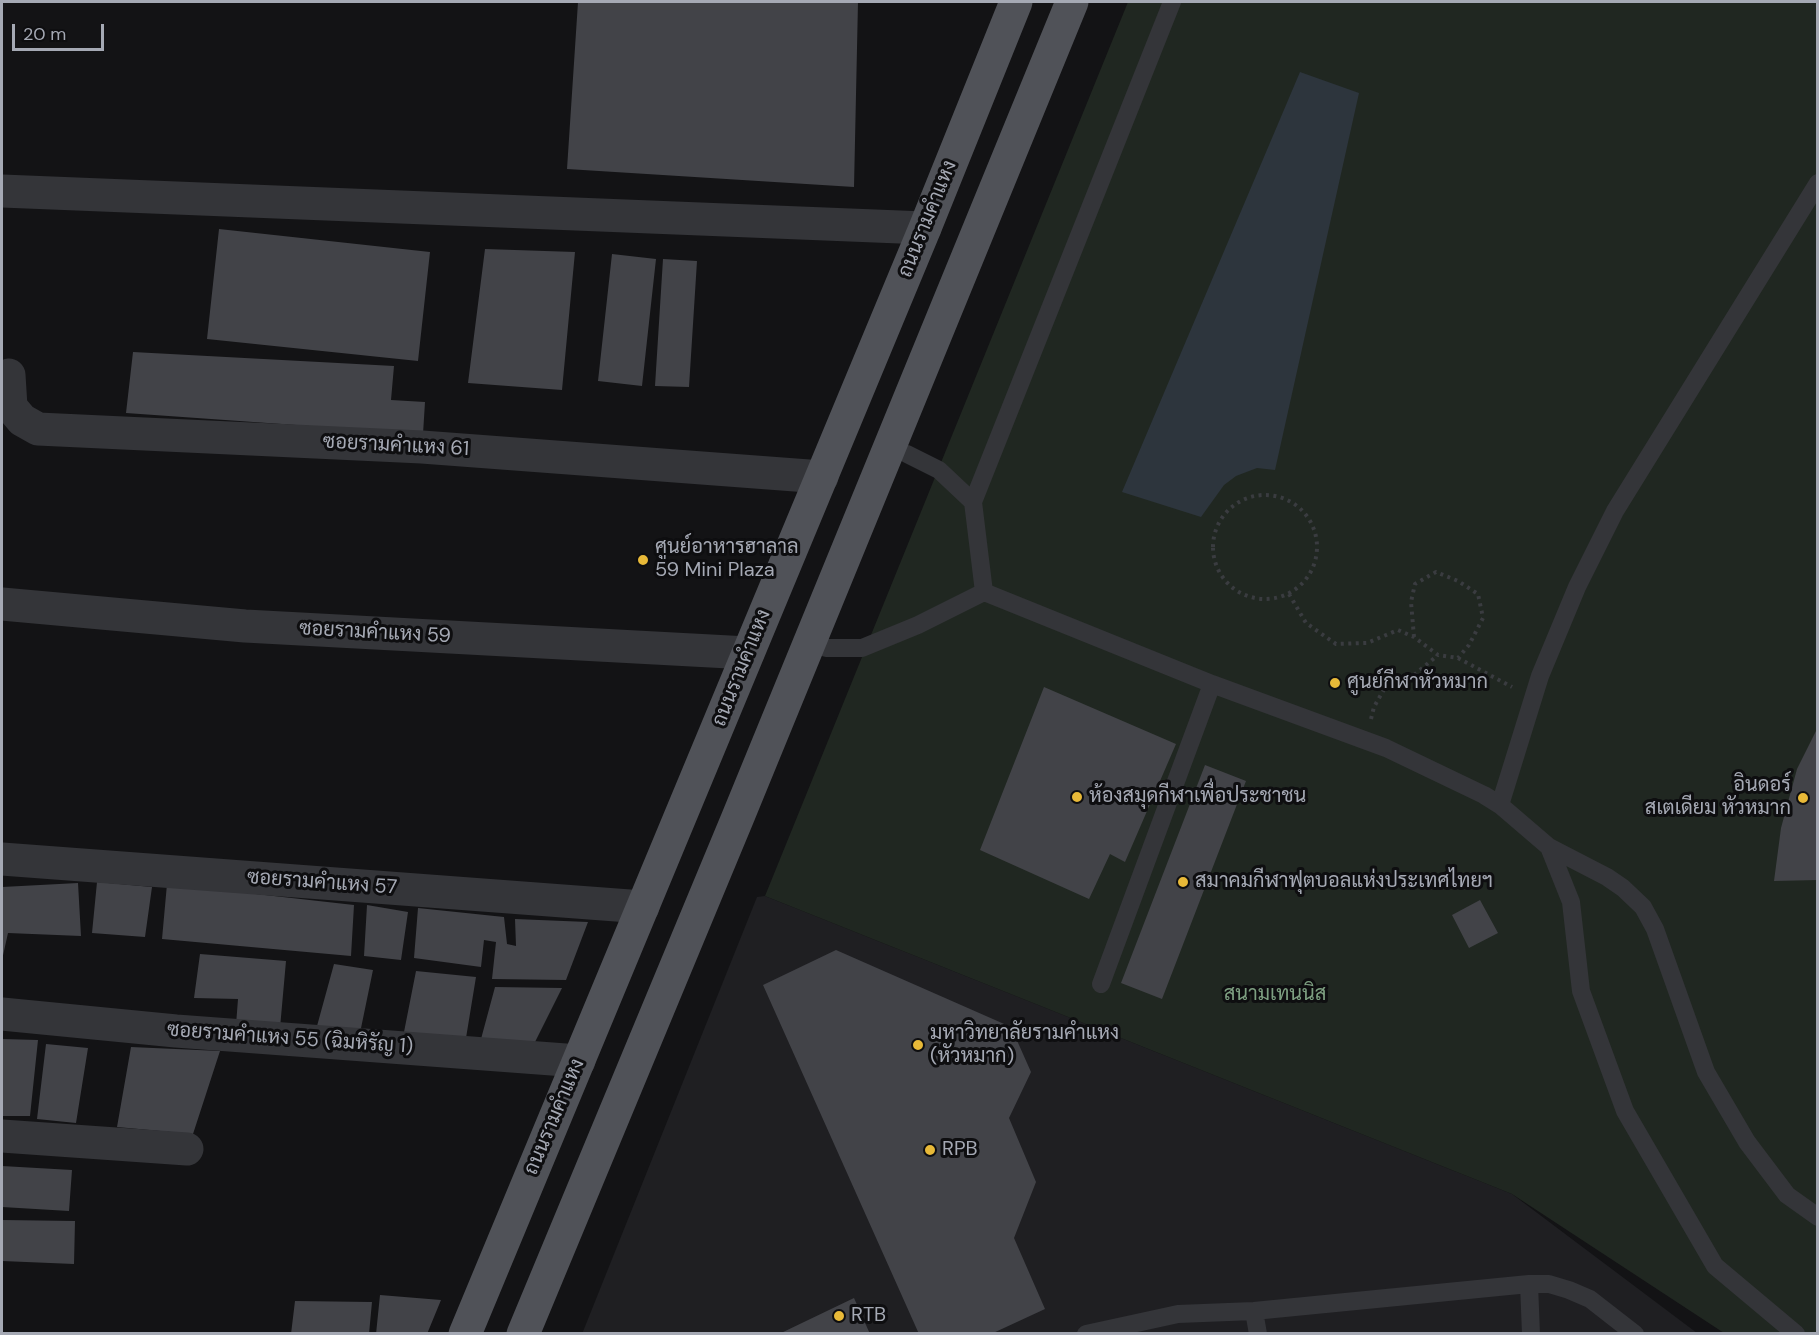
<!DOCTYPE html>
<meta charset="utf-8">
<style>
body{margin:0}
#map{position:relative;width:1819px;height:1335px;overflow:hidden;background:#131315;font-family:"DM Sans",sans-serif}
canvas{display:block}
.frame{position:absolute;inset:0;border:3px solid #a5a9b4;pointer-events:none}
.scale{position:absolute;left:12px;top:24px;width:92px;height:27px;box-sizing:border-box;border:3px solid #a5a9b4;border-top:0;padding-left:8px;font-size:18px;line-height:21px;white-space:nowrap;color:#a5a9b4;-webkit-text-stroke:4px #0e0e10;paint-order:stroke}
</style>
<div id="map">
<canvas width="1819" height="1335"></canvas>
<div class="frame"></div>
<div class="scale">20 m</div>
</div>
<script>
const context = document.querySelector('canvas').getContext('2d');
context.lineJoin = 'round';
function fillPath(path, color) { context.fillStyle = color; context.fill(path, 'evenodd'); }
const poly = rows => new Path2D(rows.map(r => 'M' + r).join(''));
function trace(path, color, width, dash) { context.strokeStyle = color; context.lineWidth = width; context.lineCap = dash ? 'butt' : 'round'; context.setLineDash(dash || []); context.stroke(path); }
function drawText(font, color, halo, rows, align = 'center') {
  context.font = font + ' "DM Sans",Sarabun,sans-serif'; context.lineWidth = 6; context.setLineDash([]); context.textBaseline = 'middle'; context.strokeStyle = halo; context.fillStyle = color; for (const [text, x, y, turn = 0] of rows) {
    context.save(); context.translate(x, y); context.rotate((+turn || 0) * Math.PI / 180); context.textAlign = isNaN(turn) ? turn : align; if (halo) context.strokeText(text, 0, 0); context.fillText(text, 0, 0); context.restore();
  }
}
const built = poly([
 [765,896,1512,1194,1697,1333,582,1334,757,897]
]);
const green = poly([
 [1128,2,1817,2,1817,1333,1724,1333,1512,1194,765,896]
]);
const water = poly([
 [1300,72,1359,93,1275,470,1257,468,1236,476,1224,485,1201,517,1122,492]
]);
const building = poly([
 [578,2,858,2,854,187,567,169],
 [219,229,430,252,418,361,207,339],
 [485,249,575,252,562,390,468,383],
 [612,254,656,259,642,386,598,381],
 [663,259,697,261,689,387,655,386],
 [133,352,394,366,391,400,425,402,423,434,126,413],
 [1044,687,1176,744,1125,862,1110,854,1089,899,980,850],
 [1818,727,1818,880,1774,881,1781,828,1797,769],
 [1205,765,1246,781,1162,999,1121,983],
 [97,882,152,887,145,937,92,933],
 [78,883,81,936,8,933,2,960,2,887],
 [167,884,354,905,351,956,162,939],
 [1480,900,1498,933,1469,948,1452,915],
 [367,905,408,912,401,960,364,956],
 [418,908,504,917,507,944,516,946,515,919,588,922,566,980,492,979,496,942,484,940,481,967,414,958],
 [836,950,1011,1027,1031,1072,1009,1118,1036,1182,1014,1238,1045,1309,991,1334,919,1334,763,985],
 [200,954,286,961,280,1028,236,1025,238,999,194,998],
 [334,964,373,970,360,1033,317,1026],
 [416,971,476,977,466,1038,404,1032],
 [495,987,562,988,535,1042,481,1039],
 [2,1039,38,1040,30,1116,2,1116],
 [46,1044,88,1048,76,1123,37,1119],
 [131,1047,220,1051,193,1134,117,1127],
 [2,1166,72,1170,69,1211,2,1207],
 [2,1220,75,1221,74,1264,2,1261],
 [380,1295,441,1300,427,1334,376,1334],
 [854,1298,870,1334,779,1334],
 [295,1301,372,1302,369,1334,291,1334]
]);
const path = poly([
 '1213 547a52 52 0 1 1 104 0a52 52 0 1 1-104 0Z',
 [1289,594,1306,623,1336,644,1367,643,1398,630,1414,637,1438,655,1458,658,1512,687],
 [1414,637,1411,602,1415,584,1436,572,1458,581,1478,594,1483,618,1469,645,1458,658],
 [1371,719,1374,707,1387,684,1414,675,1438,655]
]);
const service = poly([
 [907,454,939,470,973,502,984,592,1212,684,1386,748,1484,795,1500,805,1549,847,1571,902,1581,991,1625,1111,1715,1266,1796,1334],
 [973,502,1172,2],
 [826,648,862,648,918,625,984,592],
 [1500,805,1540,676,1577,587,1615,511,1818,183],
 [1549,847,1607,877,1623,888,1643,907,1655,929,1706,1072,1747,1142,1787,1195,1818,1217],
 [1101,984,1212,684],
 [1529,1284,1531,1334],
 [1254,1311,1258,1334],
 [1086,1334,1178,1314,1254,1311,1529,1284,1549,1284,1569,1290,1590,1299,1635,1334]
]);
const minor = poly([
 [2,191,925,228],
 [9,375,11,407,22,420,38,429,422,447,822,477],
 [2,604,245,626,748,653],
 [2,859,643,907],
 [2,1014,176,1031,579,1061],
 [2,1136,187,1149]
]);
const primary = poly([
 [465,1334,925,228,1016,2],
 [523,1334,738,817,1072,2]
]);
const markers = [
 [643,560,6,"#e8b938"],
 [1335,683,6,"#e8b938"],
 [1077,797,6,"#e8b938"],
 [1803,798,6,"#e8b938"],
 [1183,882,6,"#e8b938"],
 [918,1045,6,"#e8b938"],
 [930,1150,6,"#e8b938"],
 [839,1316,6,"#e8b938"]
];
const streetNames = [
 ["ถนนรามคำแหง",928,219,-68],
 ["ซอยรามคำแหง 61",396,446,3],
 ["ซอยรามคำแหง 59",375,633,3],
 ["ถนนรามคำแหง",742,668,-68],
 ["ซอยรามคำแหง 57",322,883,4],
 ["ซอยรามคำแหง 55 (ฉิมหิรัญ 1)",290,1039,4],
 ["ถนนรามคำแหง",555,1117,-67]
];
const poiNames = [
 ["ศูนย์อาหารฮาลาล",655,548],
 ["59 Mini Plaza",655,571],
 ["ศูนย์กีฬาหัวหมาก",1347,683],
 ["อินดอร์",1791,786,"right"],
 ["สเตเดียม หัวหมาก",1791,809,"right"],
 ["ห้องสมุดกีฬาเพื่อประชาชน",1089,797],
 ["สมาคมกีฬาฟุตบอลแห่งประเทศไทยฯ",1195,882],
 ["มหาวิทยาลัยรามคำแหง",930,1034],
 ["(หัวหมาก)",930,1057],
 ["RPB",942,1150],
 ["RTB",851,1316]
];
const parkNames = [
 ["สนามเทนนิส",1275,995]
];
fillPath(built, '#1f1f22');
fillPath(green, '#202721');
fillPath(water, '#2d353d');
fillPath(building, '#424348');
trace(path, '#3a3c40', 4, [3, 4.5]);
trace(service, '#343539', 18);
trace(minor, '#343539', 33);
trace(primary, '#505258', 33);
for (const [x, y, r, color] of markers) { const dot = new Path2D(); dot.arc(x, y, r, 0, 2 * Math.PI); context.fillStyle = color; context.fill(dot); trace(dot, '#0e0e10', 2); }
drawText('20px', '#a5a9b4', '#0e0e10', streetNames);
drawText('20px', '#a5a9b4', '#0e0e10', poiNames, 'left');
drawText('20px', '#7d9f81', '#0e0e10', parkNames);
</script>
